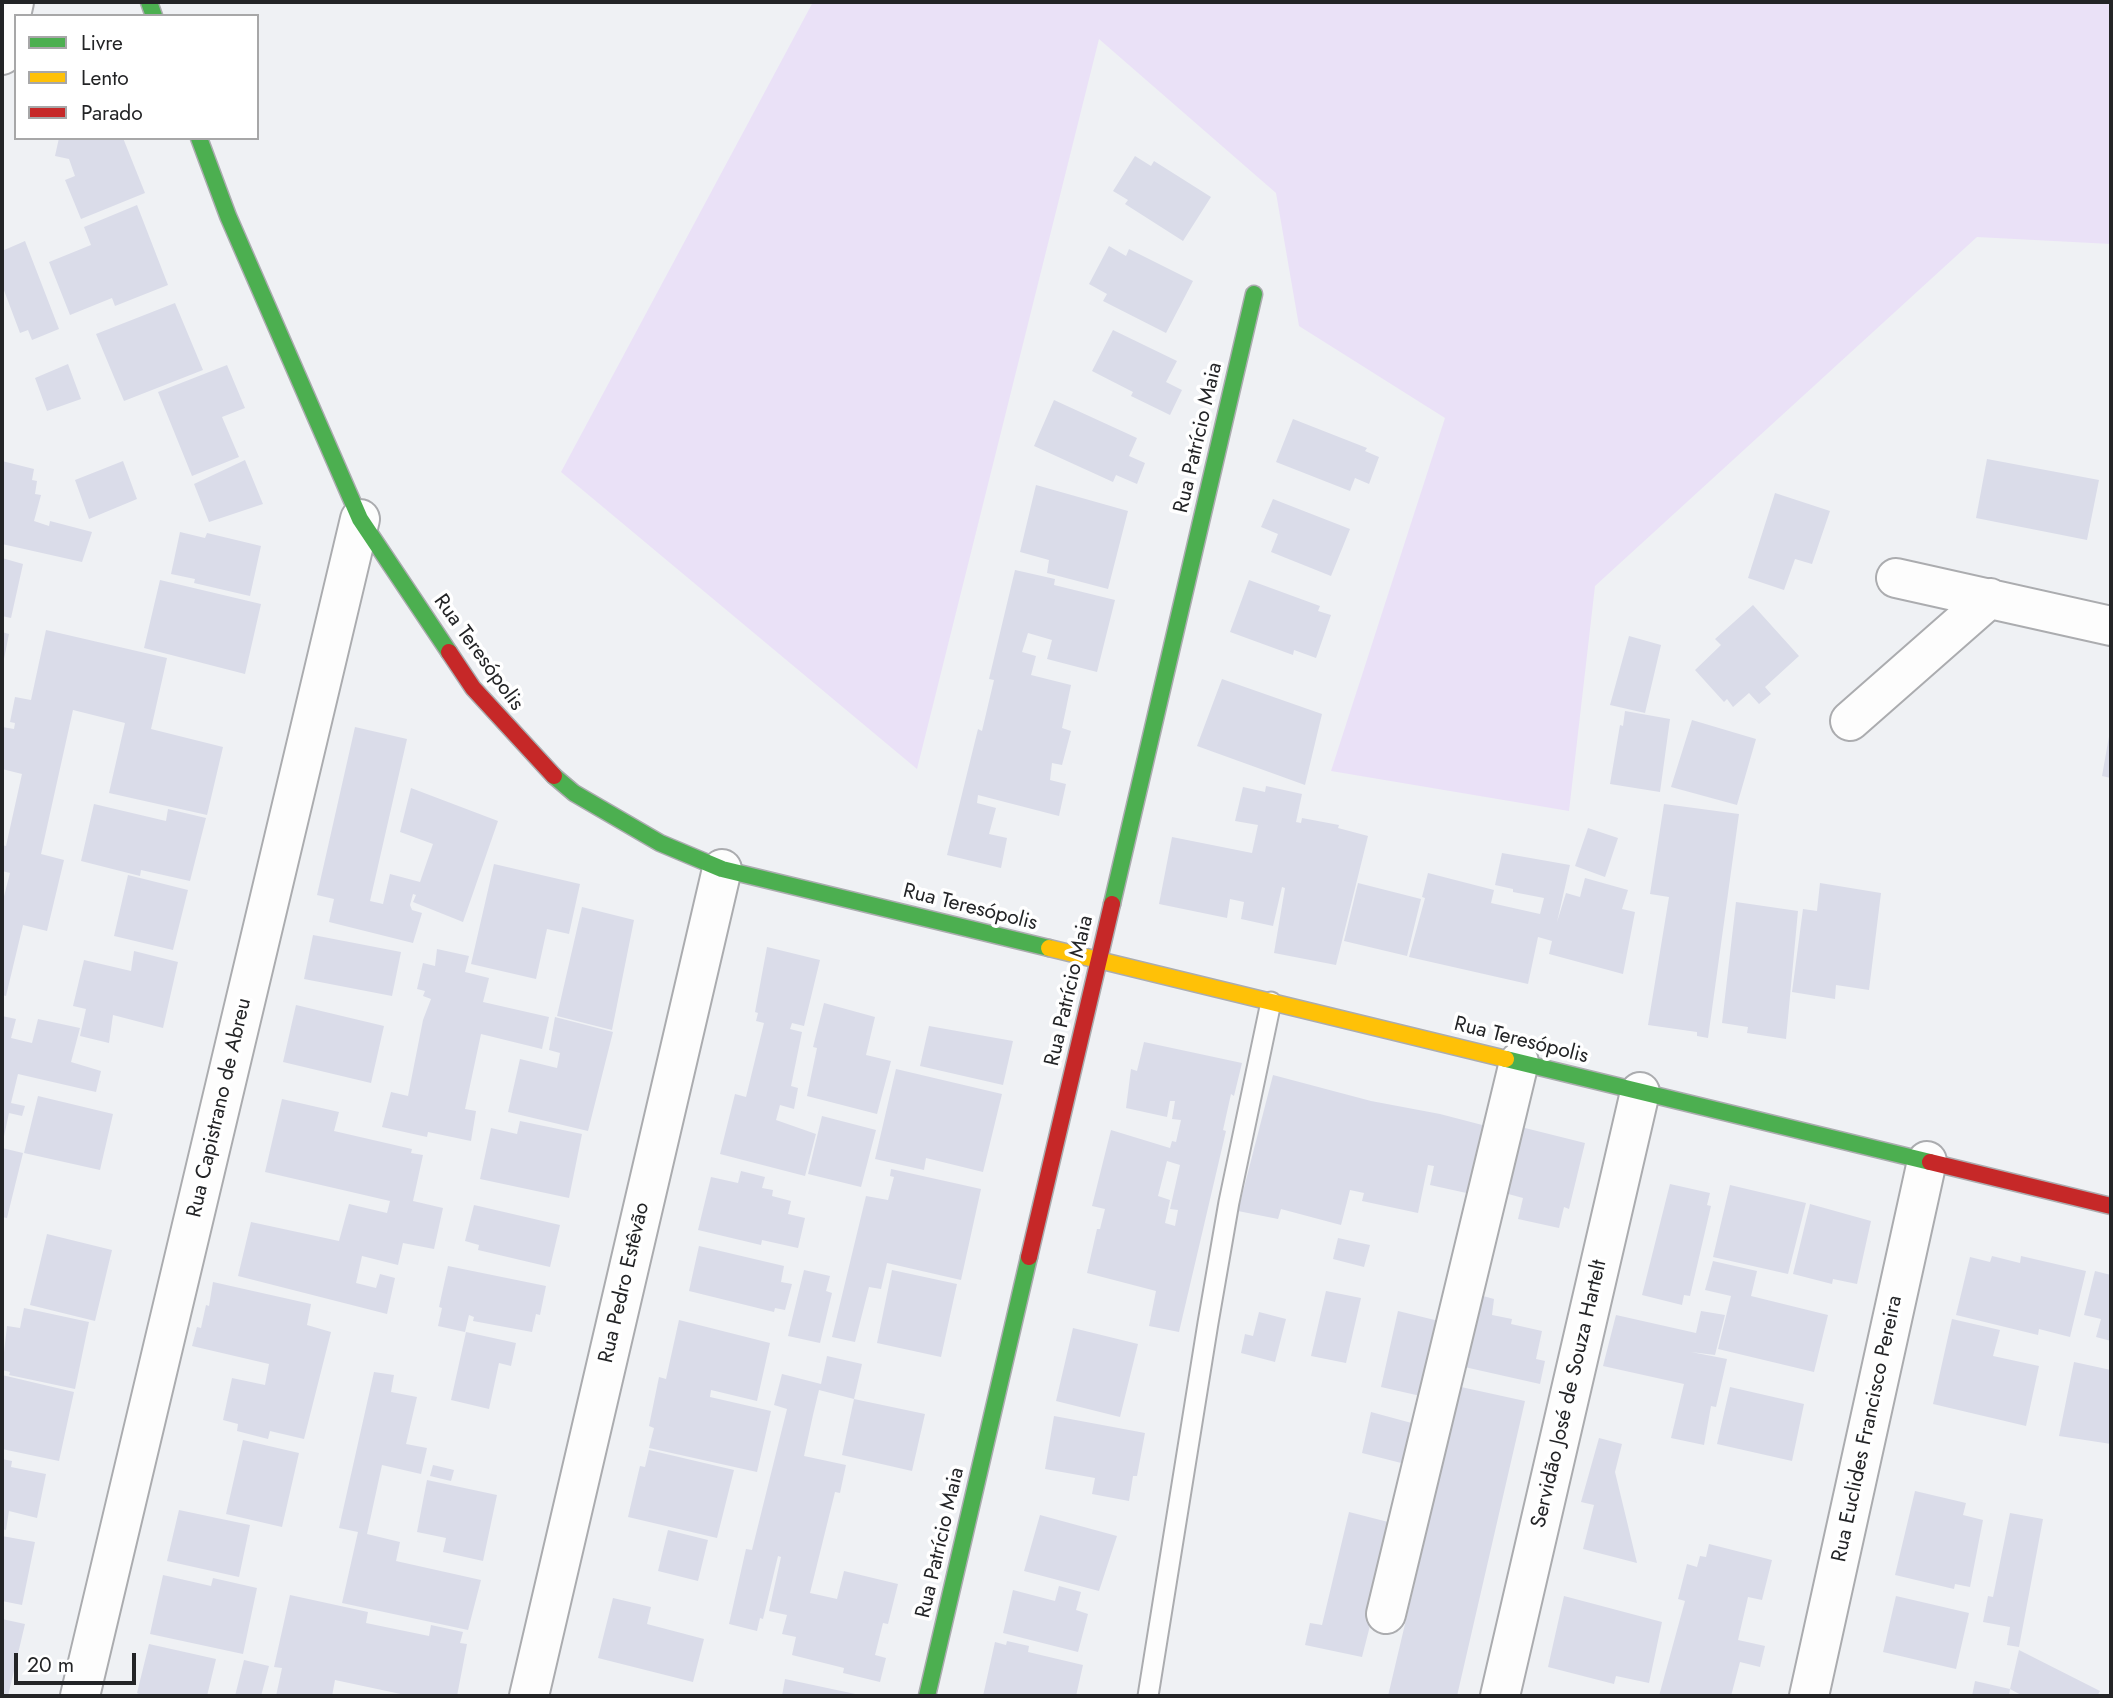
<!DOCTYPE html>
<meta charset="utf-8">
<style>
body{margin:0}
#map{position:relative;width:2113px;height:1698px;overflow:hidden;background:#eff1f4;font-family:Jost,sans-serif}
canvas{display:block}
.frame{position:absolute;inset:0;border:4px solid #232426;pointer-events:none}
.legend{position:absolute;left:14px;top:14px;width:245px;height:126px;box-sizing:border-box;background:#fff;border:2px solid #a7a7a8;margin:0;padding:9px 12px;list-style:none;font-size:21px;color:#232426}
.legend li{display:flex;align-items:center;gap:14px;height:35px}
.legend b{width:35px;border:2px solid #a7a7a8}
.scale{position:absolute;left:14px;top:1653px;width:122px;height:32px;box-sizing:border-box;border:4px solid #232426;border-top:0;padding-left:9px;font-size:21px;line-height:24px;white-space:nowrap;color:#232426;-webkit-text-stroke:5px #fff;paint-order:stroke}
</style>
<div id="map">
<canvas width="2113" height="1698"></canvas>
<div class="frame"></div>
<ul class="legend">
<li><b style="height:9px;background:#4caf50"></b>Livre</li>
<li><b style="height:9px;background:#ffc107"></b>Lento</li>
<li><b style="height:9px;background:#c62828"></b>Parado</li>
</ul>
<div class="scale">20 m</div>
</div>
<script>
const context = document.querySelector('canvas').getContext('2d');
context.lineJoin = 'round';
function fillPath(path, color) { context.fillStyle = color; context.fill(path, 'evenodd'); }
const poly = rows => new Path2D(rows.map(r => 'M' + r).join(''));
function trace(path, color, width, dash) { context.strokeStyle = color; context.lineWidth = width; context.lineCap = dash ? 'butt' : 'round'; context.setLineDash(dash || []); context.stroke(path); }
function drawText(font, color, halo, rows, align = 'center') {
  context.font = font + ' Jost,sans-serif'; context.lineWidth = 7; context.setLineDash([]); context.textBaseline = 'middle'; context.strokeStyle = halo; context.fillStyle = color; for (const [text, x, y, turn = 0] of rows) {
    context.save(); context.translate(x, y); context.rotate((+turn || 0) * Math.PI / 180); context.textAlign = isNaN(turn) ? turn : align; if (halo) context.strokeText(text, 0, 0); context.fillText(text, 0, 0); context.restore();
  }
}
const green = poly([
 [813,2,2111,2,2111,244,1977,237,1595,586,1569,811,1331,771,1445,418,1299,326,1276,193,1099,39,917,769,561,472]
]);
const building = poly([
 [59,138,123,138,145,193,81,219,65,180,75,176,69,159,55,156],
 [1135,156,1151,166,1154,161,1211,197,1183,241,1125,204,1128,200,1113,191],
 [137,205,168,285,115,306,112,298,70,315,49,262,91,245,84,227],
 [25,241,59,329,32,340,28,330,20,333,2,285,2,251],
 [1109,246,1126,256,1129,249,1193,281,1166,333,1103,301,1107,294,1089,284],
 [175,303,203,370,124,401,96,334],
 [1113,330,1177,361,1166,382,1182,390,1170,415,1131,396,1133,392,1092,371],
 [68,364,81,399,47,411,35,378],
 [227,365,245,408,222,417,239,457,192,476,158,392],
 [1054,400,1137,438,1129,456,1145,463,1137,484,1116,475,1113,482,1034,446],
 [1293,419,1367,448,1365,451,1379,457,1369,484,1355,478,1350,491,1276,462],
 [1987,459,2099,480,2087,540,1976,518],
 [245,460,263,504,209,522,194,484],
 [2,461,34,469,32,480,37,481,35,494,41,495,34,521,49,526,50,521,92,532,82,562,2,544],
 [123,461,137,499,89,519,75,480],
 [1036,485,1128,511,1108,589,1047,573,1049,560,1020,552],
 [1775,493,1830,511,1812,564,1795,559,1784,590,1748,578],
 [1273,499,1350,529,1331,576,1271,552,1278,534,1261,527],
 [180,532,205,538,207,533,261,546,250,596,194,583,195,579,171,574],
 [2,558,23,564,11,618,2,616],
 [1015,570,1055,579,1054,585,1115,600,1097,672,1047,659,1052,640,1028,633,1022,652,1036,656,1031,675,1071,685,1062,728,1071,731,1062,765,1052,763,1050,780,1066,784,1059,816,978,795,977,803,996,808,989,834,1007,838,1001,868,947,855,978,729,982,731,994,680,989,679],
 [160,580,261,604,245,674,144,648],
 [1249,580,1320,606,1318,611,1331,615,1316,658,1294,650,1293,655,1230,632],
 [1753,605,1799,656,1765,687,1771,694,1759,704,1749,693,1733,707,1727,699,1724,702,1695,670,1721,645,1715,639],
 [46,630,167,658,151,729,223,747,207,815,109,793,125,723,73,710,41,854,64,860,47,931,23,925,6,996,2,995,2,904,10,873,2,871,2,845,6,846,22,774,2,769,2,727,14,729,15,723,10,722,15,697,31,700],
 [2,632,9,634,3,664,2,664],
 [1629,636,1661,645,1645,713,1610,705],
 [1222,679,1322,714,1305,785,1197,746],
 [1625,711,1670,719,1660,792,1610,784,1620,725,1623,726],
 [1692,720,1756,739,1737,805,1671,787],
 [2111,725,2111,778,2102,776],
 [355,727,407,739,370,901,383,904,390,874,420,882,433,844,400,832,411,788,498,821,463,922,413,902,416,895,413,894,410,905,412,910,422,913,413,943,329,922,334,899,317,895],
 [1266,786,1302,794,1296,822,1301,823,1302,818,1339,825,1338,828,1368,836,1336,965,1274,953,1285,888,1282,887,1273,926,1241,919,1244,902,1230,899,1227,918,1159,904,1172,837,1252,853,1258,825,1235,821,1243,787,1265,792],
 [94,804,166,821,168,809,206,818,190,881,141,870,140,876,81,861],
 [1664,804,1739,814,1708,1038,1697,1036,1697,1032,1648,1025,1669,897,1650,894],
 [1588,828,1618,838,1605,877,1575,866],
 [1502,853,1570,865,1557,922,1566,893,1580,897,1585,878,1628,890,1622,909,1635,912,1623,974,1549,954,1552,941,1538,937,1528,984,1409,957,1425,898,1422,897,1428,873,1494,890,1491,903,1540,914,1544,898,1513,892,1513,889,1495,885],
 [494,864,580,884,569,934,547,929,536,979,471,964],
 [128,875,188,890,173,950,114,936],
 [1358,883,1421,899,1407,956,1344,941],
 [1820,883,1881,893,1869,990,1836,985,1835,999,1792,992,1803,909,1817,911],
 [1736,902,1798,911,1786,1039,1747,1033,1748,1027,1722,1023],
 [582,907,634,920,612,1030,557,1016],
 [313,935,401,952,392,996,304,979],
 [767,947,820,960,804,1026,792,1023,790,1029,802,1032,791,1086,798,1088,794,1109,780,1105,776,1120,816,1134,805,1176,720,1154,735,1094,746,1097,764,1023,756,1021,758,1013,755,1012],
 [437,949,469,956,465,972,489,978,483,1002,549,1017,542,1049,481,1034,465,1109,476,1111,471,1141,428,1132,427,1137,382,1127,391,1092,408,1096,423,1020,431,999,423,996,425,991,417,989,423,963,435,966],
 [134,951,178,962,163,1028,113,1015,109,1043,80,1036,86,1009,73,1006,84,960,131,971],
 [824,1003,875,1017,866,1055,891,1061,877,1114,807,1096,817,1048,813,1047],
 [296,1005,384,1026,371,1083,283,1062],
 [2,1016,16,1019,11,1038,32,1043,38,1019,80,1028,71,1062,101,1071,96,1092,18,1074,11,1103,25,1106,22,1116,9,1113,3,1141],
 [555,1017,613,1032,588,1131,508,1112,520,1059,557,1068,560,1053,549,1050],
 [929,1026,1013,1041,1003,1085,920,1066],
 [1144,1042,1242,1063,1234,1096,1231,1094,1223,1130,1226,1131,1179,1332,1149,1326,1156,1291,1087,1273,1097,1229,1100,1229,1105,1209,1092,1206,1111,1130,1170,1148,1172,1141,1176,1142,1181,1120,1172,1119,1175,1101,1170,1101,1167,1117,1126,1108,1131,1069,1137,1071],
 [1167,1161,1180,1165,1170,1209,1178,1210,1175,1226,1165,1223,1170,1200,1158,1196],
 [896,1069,1002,1094,983,1172,926,1158,924,1170,875,1159],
 [1273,1075,1371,1101,1440,1114,1490,1127,1471,1194,1430,1185,1434,1166,1428,1165,1418,1213,1362,1201,1364,1193,1350,1190,1341,1225,1281,1209,1278,1219,1238,1211],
 [38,1096,113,1114,100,1170,24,1153],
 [282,1099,339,1112,334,1131,412,1149,411,1153,423,1155,413,1201,443,1208,434,1249,403,1243,398,1265,362,1256,356,1283,376,1288,380,1274,395,1278,387,1314,238,1276,251,1222,339,1241,349,1204,387,1213,390,1201,265,1172],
 [822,1116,876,1130,861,1187,808,1174],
 [520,1121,582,1134,569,1198,480,1179,491,1128,517,1134],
 [1517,1126,1585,1143,1569,1209,1564,1207,1559,1228,1518,1219,1523,1198,1501,1192],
 [2,1148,23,1153,7,1218,2,1217],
 [891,1169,981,1189,961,1280,887,1263,881,1289,869,1287,855,1342,832,1337,866,1196,888,1200,894,1177,890,1176],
 [741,1171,765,1177,762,1188,773,1190,772,1196,791,1201,788,1214,805,1218,798,1248,762,1240,761,1245,698,1230,711,1177,738,1183],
 [1670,1184,1710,1193,1707,1205,1711,1206,1690,1296,1684,1295,1682,1305,1642,1295],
 [1730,1185,1806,1203,1788,1274,1713,1257],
 [1810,1204,1871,1221,1857,1284,1833,1279,1832,1284,1793,1274],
 [474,1205,560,1225,550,1267,478,1250,479,1245,465,1241],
 [47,1234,112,1250,95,1321,30,1305],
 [1338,1238,1370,1245,1364,1267,1333,1259],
 [699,1246,784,1266,781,1282,792,1284,785,1310,775,1308,774,1312,689,1291],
 [1992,1256,2020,1263,2021,1256,2086,1271,2070,1337,2039,1329,2038,1335,1956,1315,1970,1257,1990,1262],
 [1713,1261,1757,1271,1751,1296,1828,1315,1814,1372,1718,1349,1731,1296,1705,1290],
 [448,1266,546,1286,540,1315,536,1314,532,1332,473,1321,474,1317,469,1315,465,1332,438,1326,442,1308,439,1307],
 [804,1270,830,1276,826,1291,832,1293,820,1343,788,1336],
 [892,1270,957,1284,941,1357,877,1343],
 [2095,1271,2111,1275,2111,1341,2096,1337,2101,1319,2084,1315],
 [213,1282,311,1304,307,1325,331,1332,304,1439,270,1431,268,1439,237,1431,238,1424,223,1420,232,1378,265,1385,269,1364,192,1346,197,1327,201,1328,206,1305,209,1306],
 [1326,1291,1361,1298,1346,1363,1311,1356],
 [1476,1294,1494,1299,1492,1315,1512,1319,1511,1324,1542,1331,1536,1359,1545,1361,1540,1384,1460,1366],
 [24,1308,89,1322,75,1389,9,1375,10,1372,2,1370,7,1326,20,1328],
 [1398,1311,1443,1322,1425,1397,1381,1387],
 [1701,1311,1725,1315,1715,1355,1691,1352,1727,1359,1716,1407,1711,1406,1704,1445,1671,1438,1684,1384,1603,1366,1616,1315,1696,1333],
 [1259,1312,1286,1319,1275,1362,1241,1353,1245,1334,1253,1336],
 [1952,1319,2000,1330,1993,1356,2039,1366,2026,1426,1933,1404],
 [679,1320,770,1343,757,1401,711,1390,710,1397,771,1411,757,1472,649,1448,654,1428,649,1426,659,1377,666,1379],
 [1073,1328,1138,1344,1120,1417,1056,1401],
 [466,1332,516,1343,511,1366,499,1363,489,1409,451,1400],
 [827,1356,862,1364,854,1399,819,1390,813,1415,804,1456,846,1465,840,1493,835,1492,810,1593,837,1599,844,1571,898,1584,888,1624,883,1623,875,1655,886,1658,880,1682,843,1673,844,1668,792,1655,796,1637,782,1634,787,1615,769,1611,781,1557,778,1556,763,1619,760,1618,757,1631,729,1624,746,1549,752,1550,787,1409,774,1405,782,1374,821,1384],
 [2074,1362,2111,1370,2111,1444,2059,1436],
 [374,1372,394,1375,391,1392,417,1397,406,1444,427,1448,421,1474,382,1465,367,1534,400,1542,396,1561,481,1580,468,1630,342,1603,358,1532,339,1528],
 [2,1375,74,1392,59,1461,2,1449],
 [1461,1387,1525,1401,1457,1696,1388,1696],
 [1730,1387,1804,1404,1792,1461,1717,1444],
 [854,1399,925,1414,912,1471,842,1455],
 [1371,1412,1419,1425,1409,1465,1362,1453],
 [1054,1416,1145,1433,1137,1476,1133,1476,1129,1501,1092,1494,1095,1478,1045,1469],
 [1599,1438,1622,1444,1615,1472,1637,1563,1583,1549,1594,1505,1581,1502],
 [243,1440,299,1453,282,1527,226,1514],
 [649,1450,734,1470,717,1538,628,1517,640,1466,645,1467],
 [2,1459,12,1461,11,1467,46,1474,37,1518,9,1511,6,1530,2,1529],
 [433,1465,454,1470,451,1481,430,1476],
 [427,1480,497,1495,483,1561,443,1552,446,1538,417,1532],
 [1915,1491,1966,1503,1963,1515,1983,1520,1970,1587,1955,1584,1954,1589,1895,1575],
 [179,1510,250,1525,239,1577,167,1561],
 [1349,1512,1396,1524,1362,1657,1305,1645,1310,1623,1322,1625],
 [2010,1513,2043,1519,2019,1647,2007,1645,2010,1627,1983,1622,1988,1596,1993,1597],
 [1040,1515,1117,1536,1099,1591,1024,1571],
 [668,1530,708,1540,698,1581,658,1571],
 [2,1536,35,1542,22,1605,2,1601],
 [1709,1544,1772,1560,1762,1600,1748,1597,1738,1640,1765,1646,1760,1667,1740,1662,1731,1696,1659,1696,1685,1601,1678,1599,1687,1564,1697,1567,1700,1556,1706,1557],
 [163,1575,211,1586,213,1578,257,1588,243,1654,150,1634],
 [1059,1586,1081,1592,1076,1610,1088,1614,1078,1652,1003,1633,1013,1590,1055,1601],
 [290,1595,368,1612,366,1623,429,1636,431,1625,463,1632,460,1643,467,1644,457,1696,410,1696,335,1680,332,1696,276,1696,282,1668,274,1667],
 [1564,1596,1662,1622,1649,1683,1616,1676,1614,1684,1548,1667],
 [1896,1596,1969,1613,1956,1669,1883,1652],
 [613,1598,651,1607,647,1624,704,1639,693,1682,598,1658],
 [2,1619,25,1624,8,1696,2,1696],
 [1007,1641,1029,1646,1028,1652,1083,1665,1076,1696,983,1696,995,1642,1006,1645],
 [149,1644,216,1659,207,1696,143,1696,137,1693],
 [2019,1650,2100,1691,2097,1696,2023,1696,2010,1689],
 [244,1660,269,1666,261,1696,235,1696],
 [785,1679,860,1695,860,1696,782,1696],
 [1975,1681,2010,1689,2009,1696,1972,1696]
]);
const lane = poly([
 [1148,1696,1208,1323,1229,1202,1271,1002]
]);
const street = poly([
 [2,55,14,2],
 [1896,578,2111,626],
 [1850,721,1990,598],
 [1386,1614,1519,1062],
 [80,1696,360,519],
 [529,1696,722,869],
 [1500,1696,1640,1092],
 [1809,1696,1927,1161]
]);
const fast = poly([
 [149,2,154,16],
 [199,138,228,216,360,519,449,652],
 [554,776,574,793,660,843,722,869,1049,948],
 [1112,904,1254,294],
 [1506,1059,1930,1162],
 [927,1696,1029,1257]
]);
const slow = poly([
 [1049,948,1506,1059]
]);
const jam = poly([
 [449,652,473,688,554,776],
 [1930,1162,2111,1206],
 [1029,1257,1112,904]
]);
const streetNames = [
 ["Rua Patrício Maia",1199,438,-77],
 ["Rua Teresópolis",478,653,54],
 ["Rua Teresópolis",970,908,14],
 ["Rua Patrício Maia",1070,991,-77],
 ["Rua Teresópolis",1521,1041,14],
 ["Rua Capistrano de Abreu",220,1108,-77],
 ["Rua Pedro Estêvão",625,1283,-77],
 ["Servidão José de Souza Hartelt",1570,1394,-77],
 ["Rua Euclides Francisco Pereira",1868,1429,-78],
 ["Rua Patrício Maia",941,1543,-77]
];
fillPath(green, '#eae1f7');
fillPath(building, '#dadce9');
trace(lane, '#abacaf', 23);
trace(street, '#abacaf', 42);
trace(fast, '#abacaf', 19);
trace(slow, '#abacaf', 19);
trace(jam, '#abacaf', 19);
trace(lane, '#fdfdfd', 19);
trace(street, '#fdfdfd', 38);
trace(fast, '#4caf50', 16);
trace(slow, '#ffc107', 16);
trace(jam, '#c62828', 16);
drawText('21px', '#232426', '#fff', streetNames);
</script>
